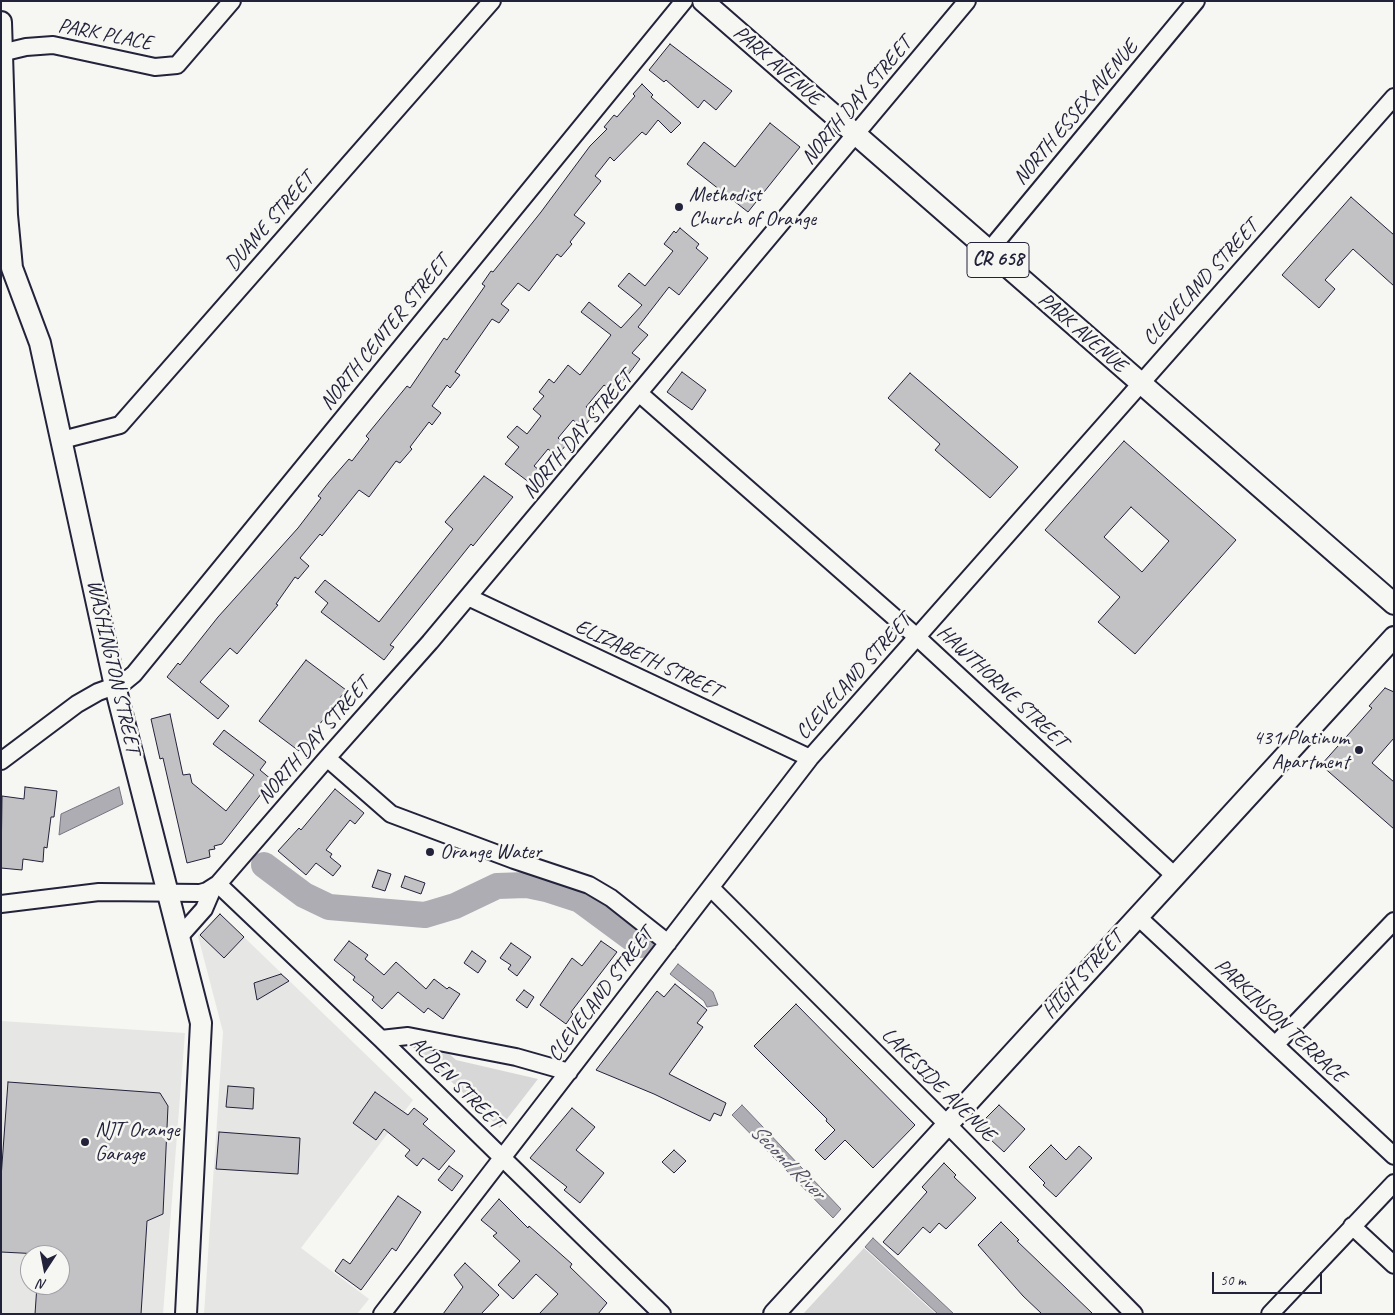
<!DOCTYPE html>
<style>
body{margin:0}
#map{position:relative;width:1395px;height:1315px;overflow:hidden;background:#f6f6f2;font-family:Caveat,sans-serif}
canvas{display:block}
.frame{position:absolute;inset:0;border:2px solid #22223b;pointer-events:none}
.north{position:absolute;left:20px;top:1245px;width:50px;height:50px;box-sizing:border-box;background:#f6f6f2;border:1px solid #a1a1a9;border-radius:50%;rotate:191deg;font-size:14px;font-weight:700;line-height:20px;text-align:center;color:#22223b}
.north::after{content:'';display:block;margin:auto;width:18px;height:22px;background:#22223b;clip-path:polygon(50% 0,100% 100%,50% 72%,0 100%)}
.scale{position:absolute;left:1212px;top:1272px;width:110px;height:22px;box-sizing:border-box;border:2px solid #22223b;border-top:0;padding-left:6px;font-size:15px;line-height:18px;white-space:nowrap;color:#22223b;-webkit-text-stroke:4px #f6f6f2;paint-order:stroke}
</style>
<div id="map">
<canvas width="1395" height="1315"></canvas>
<div class="frame"></div>
<div class="north">N</div>
<div class="scale">50 m</div>
</div>
<script>
const context = document.querySelector('canvas').getContext('2d');
context.lineJoin = 'round';
function fillPath(path, color) { context.fillStyle = color; context.fill(path, 'evenodd'); }
const poly = rows => new Path2D(rows.map(r => 'M' + r).join(''));
function trace(path, color, width, dash) { context.strokeStyle = color; context.lineWidth = width; context.lineCap = dash ? 'butt' : 'round'; context.setLineDash(dash || []); context.stroke(path); }
function drawText(font, color, halo, rows, align = 'center') {
  context.font = font + ' Caveat,sans-serif'; context.lineWidth = 5; context.setLineDash([]); context.textBaseline = 'middle'; context.strokeStyle = halo; context.fillStyle = color; for (const [text, x, y, turn = 0] of rows) {
    context.save(); context.translate(x, y); context.rotate((+turn || 0) * Math.PI / 180); context.textAlign = isNaN(turn) ? turn : align; if (halo) context.strokeText(text, 0, 0); context.fillText(text, 0, 0); context.restore();
  }
}
const built = poly([
 [219,913,413,1100,301,1248,369,1299,357,1314,204,1314,223,1032,198,936],
 [1,1021,185,1033,163,1314,1,1314],
 [30,1255,60,1255,60,1285,30,1285]
]);
const green = poly([
 [415,1047,447,1052,456,1060,538,1079,500,1128],
 [864,1248,936,1314,803,1314]
]);
const water = poly([
 [119,787,123,804,59,835,61,814,119,787],
 [678,964,713,992,718,1005,707,1007,704,1001,670,974,678,964],
 [742,1105,841,1209,833,1218,732,1115,742,1105],
 [873,1238,954,1314,938,1314,865,1247,873,1238]
]);
const river = poly([
 [264,865,304,895,329,907,425,915,455,906,497,886,527,885,546,889,580,900,641,945]
]);
const building = poly([
 [670,44,732,91,716,110,704,100,698,108,666,80,664,82,649,70,670,44],
 [642,84,653,95,651,97,681,123,671,133,658,120,646,135,642,132,614,161,610,157,595,176,601,181,574,215,585,223,570,242,572,244,561,257,557,254,529,291,518,283,501,304,509,310,499,323,492,319,455,372,460,375,450,388,447,385,432,406,441,413,432,425,429,422,410,447,412,449,400,463,396,461,369,497,359,490,322,536,320,534,300,558,309,566,298,579,295,577,276,604,278,605,237,654,230,648,200,682,229,706,218,719,167,677,178,663,180,665,218,617,298,528,321,498,318,496,329,482,349,459,352,461,369,439,366,436,407,386,410,388,444,338,447,340,485,286,482,284,491,271,493,272,541,212,590,146,607,129,604,127,614,115,617,117,635,96,633,94,642,84],
 [770,123,800,147,748,212,687,164,704,142,735,167,770,123],
 [1351,197,1394,235,1394,286,1353,249,1325,280,1335,289,1319,308,1282,275,1351,197],
 [680,228,699,244,696,248,708,258,679,295,669,287,638,327,648,335,632,353,640,359,614,393,604,385,586,407,594,414,583,428,573,420,558,438,566,445,557,456,548,449,534,466,544,474,534,486,505,464,519,447,507,437,517,426,527,434,541,416,533,409,544,396,539,392,549,379,554,383,568,365,580,375,611,335,581,312,589,302,621,328,642,305,618,286,629,273,645,286,673,251,664,244,674,231,676,233,680,228],
 [682,372,706,390,692,410,667,392,682,372],
 [910,373,1018,467,990,498,935,450,940,444,888,398,910,373],
 [1124,441,1236,540,1135,654,1098,622,1120,597,1045,530,1124,441],
 [1131,507,1169,541,1142,572,1104,537,1131,507],
 [484,476,513,497,473,546,471,544,390,645,394,647,384,660,321,612,328,603,315,592,325,580,379,622,453,529,445,522,484,476],
 [306,660,346,690,299,751,259,721,306,660],
 [1385,688,1394,692,1394,738,1372,763,1394,782,1394,829,1321,765,1372,708,1369,706,1385,688],
 [170,714,183,775,190,774,192,783,226,811,254,775,213,744,224,730,266,762,260,770,272,780,222,844,214,846,215,849,209,850,210,857,187,863,163,758,160,759,151,719,170,714],
 [25,787,57,791,54,817,51,817,47,848,44,847,43,862,23,859,22,870,1,868,2,796,24,799,25,787],
 [335,789,364,813,355,824,350,820,326,850,332,854,330,857,341,866,333,876,316,863,306,875,278,851,299,828,301,830,335,789],
 [378,870,391,874,385,891,372,887,378,870],
 [405,876,425,883,421,894,401,887,405,876],
 [220,914,244,937,224,958,200,935,220,914],
 [349,941,368,955,365,959,384,975,396,962,426,989,434,979,447,989,449,987,460,994,443,1019,428,1008,424,1013,398,992,382,1009,372,1000,374,997,353,980,355,977,334,960,349,941],
 [601,941,617,952,571,1012,573,1014,566,1024,540,1005,572,958,582,966,601,941],
 [511,943,531,957,517,976,508,969,511,965,500,958,511,943],
 [472,951,486,961,478,973,464,963,472,951],
 [281,974,289,981,257,1000,254,983,281,974],
 [675,984,707,1010,697,1023,703,1027,669,1074,726,1103,721,1116,714,1113,710,1121,654,1094,596,1070,657,991,664,997,675,984],
 [524,990,534,997,527,1008,516,1000,524,990],
 [796,1004,915,1125,873,1168,845,1140,825,1160,815,1150,835,1130,826,1121,827,1119,754,1046,796,1004],
 [8,1082,160,1093,168,1106,163,1214,147,1221,141,1314,35,1314,37,1285,60,1285,60,1255,1,1252,1,1178,8,1082],
 [228,1086,254,1088,253,1109,226,1107,228,1086],
 [375,1092,408,1115,414,1108,428,1119,423,1124,455,1151,439,1170,423,1158,417,1166,405,1156,410,1150,384,1129,376,1140,353,1123,375,1092],
 [999,1105,1025,1129,1004,1152,977,1127,999,1105],
 [572,1108,595,1127,576,1150,604,1173,580,1203,564,1190,567,1187,530,1158,572,1108],
 [219,1132,300,1138,298,1174,216,1169,219,1132],
 [1051,1145,1066,1160,1079,1146,1092,1158,1056,1197,1043,1185,1045,1183,1029,1167,1051,1145],
 [674,1150,686,1161,674,1173,662,1162,674,1150],
 [944,1163,956,1175,954,1177,976,1198,946,1229,939,1223,930,1233,923,1227,898,1255,883,1242,927,1192,922,1187,944,1163],
 [449,1166,463,1176,452,1191,438,1180,449,1166],
 [398,1196,421,1212,396,1251,392,1248,361,1290,335,1271,343,1259,350,1264,398,1196],
 [499,1199,528,1228,529,1226,572,1264,570,1267,607,1303,598,1314,539,1314,558,1294,536,1274,513,1299,498,1285,520,1261,493,1236,497,1233,481,1220,499,1199],
 [1001,1222,1019,1240,1017,1241,1093,1314,1042,1314,1023,1296,978,1245,1001,1222],
 [465,1263,499,1295,481,1314,443,1314,463,1287,454,1275,465,1263]
]);
const minor = poly([
 [1,53,26,47,53,45,155,67,177,65,232,1],
 [988,252,1196,1],
 [640,394,918,638,1175,876],
 [62,440,120,425,492,1],
 [468,597,810,758],
 [327,758,391,814,514,860,589,885,611,898,668,943],
 [1,761,77,704,98,692,123,683,134,674,684,1],
 [218,884,381,1039,662,1314],
 [711,888,947,1124,1134,1314],
 [1,904,99,892,200,893,207,891,218,884,327,758,430,642,967,1],
 [1137,916,1394,1156],
 [180,936,204,909,213,888],
 [381,1039,408,1036,516,1057,569,1072],
 [1275,1045,1394,921],
 [1352,1226,1394,1265],
 [382,1314,810,758,1394,97],
 [1270,1314,1394,1183]
]);
const major = poly([
 [703,1,1394,604],
 [1,22,7,215,12,268,40,343,115,686,201,1023,186,1314],
 [774,1314,1394,637]
]);
const markers = [
 [679,207,5,"#22223b"],
 [1359,750,5,"#22223b"],
 [430,852,5,"#22223b"],
 [85,1142,5,"#22223b"]
];
const shields = [
 [998,260,62]
];
const shieldNames = [
 ["CR 658",998,260]
];
const streetNames = [
 ["PARK PLACE",105,35,11],
 ["PARK AVENUE",777,66,41],
 ["NORTH DAY STREET",857,101,-50],
 ["NORTH ESSEX AVENUE",1076,113,-50],
 ["DUANE STREET",270,222,-49],
 ["CLEVELAND STREET",1201,283,-48],
 ["NORTH CENTER STREET",385,333,-51],
 ["PARK AVENUE",1082,333,41],
 ["NORTH DAY STREET",578,435,-50],
 ["ELIZABETH STREET",648,659,25],
 ["WASHINGTON STREET",113,667,77],
 ["CLEVELAND STREET",854,677,-48],
 ["HAWTHORNE STREET",1002,687,43],
 ["NORTH DAY STREET",314,741,-49],
 ["HIGH STREET",1083,975,-48],
 ["CLEVELAND STREET",601,995,-53],
 ["PARKINSON TERRACE",1280,1021,43],
 ["ALDEN STREET",456,1083,45],
 ["LAKESIDE AVENUE",938,1085,45]
];
const poiNames = [
 ["Methodist",689,195],
 ["Church of Orange",689,219],
 ["431 Platinum",1349,738,"right"],
 ["Apartment",1349,762,"right"],
 ["Orange Water",440,852],
 ["NJT Orange",95,1130],
 ["Garage",95,1154]
];
const waterNames = [
 ["Second River",787,1162,45]
];
fillPath(built, '#e6e6e4');
fillPath(green, '#d7d7d7');
fillPath(water, '#adadb3');
trace(water, '#757583', 1);
trace(river, '#adadb3', 26);
fillPath(building, '#c2c2c4');
trace(building, '#22223b', 1);
trace(minor, '#22223b', 20);
trace(major, '#22223b', 24);
trace(minor, '#f6f6f2', 16);
trace(major, '#f6f6f2', 20);
for (const [x, y, r, color] of markers) { const dot = new Path2D(); dot.arc(x, y, r, 0, 2 * Math.PI); context.fillStyle = color; context.fill(dot); trace(dot, '#f6f6f2', 2); }
for (const [x, y, w] of shields) { const box = new Path2D(); box.roundRect(x - w / 2, y - 17.5, w, 35, 4); context.fillStyle = '#f6f6f2'; context.fill(box); trace(box, '#22223b', 1); }
drawText('bold 20px', '#22223b', null, shieldNames);
drawText('21px', '#22223b', '#f6f6f2', streetNames);
drawText('21px', '#22223b', '#f6f6f2', poiNames, 'left');
drawText('italic 22px', '#535365', '#f6f6f2', waterNames);
</script>
